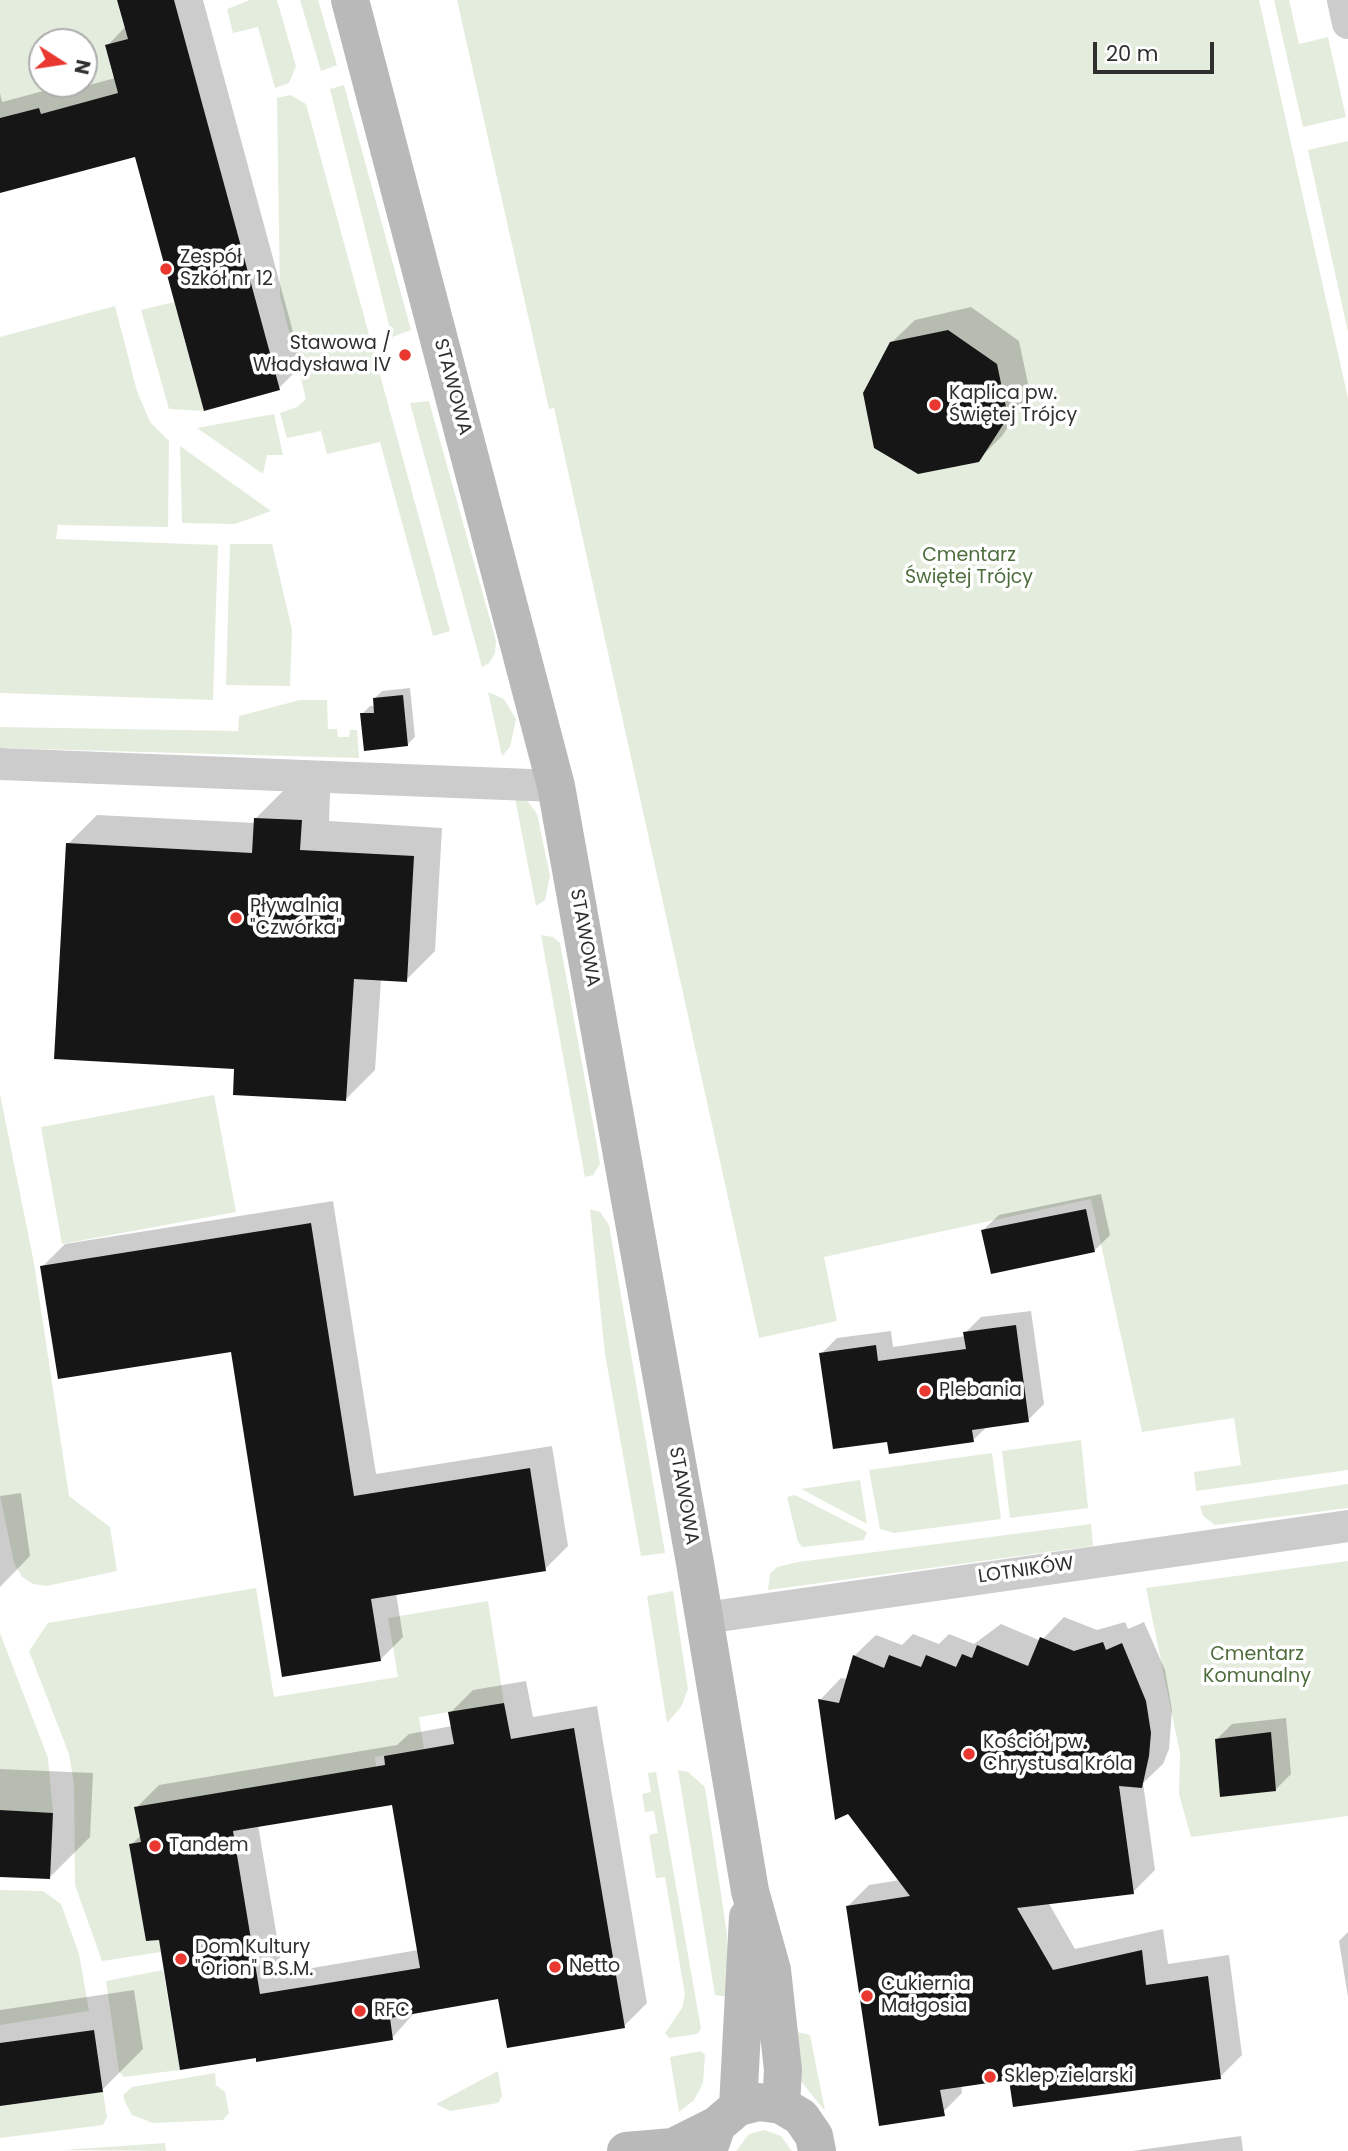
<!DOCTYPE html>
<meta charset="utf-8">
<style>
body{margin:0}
#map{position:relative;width:1348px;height:2151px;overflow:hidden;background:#fff;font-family:Poppins,sans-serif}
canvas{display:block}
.north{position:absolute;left:28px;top:28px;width:70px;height:70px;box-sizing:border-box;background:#fff;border:2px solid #acacac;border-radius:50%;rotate:102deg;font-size:19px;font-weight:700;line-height:28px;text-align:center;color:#2f2f2f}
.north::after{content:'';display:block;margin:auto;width:24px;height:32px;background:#e83830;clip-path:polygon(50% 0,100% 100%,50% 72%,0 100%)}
.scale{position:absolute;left:1093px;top:42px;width:121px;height:32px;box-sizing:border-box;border:4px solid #2f2f2f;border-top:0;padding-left:9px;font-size:21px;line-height:24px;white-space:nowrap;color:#2f2f2f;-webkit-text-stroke:5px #fff;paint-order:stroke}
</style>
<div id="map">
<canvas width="1348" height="2151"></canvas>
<div class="north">N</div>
<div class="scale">20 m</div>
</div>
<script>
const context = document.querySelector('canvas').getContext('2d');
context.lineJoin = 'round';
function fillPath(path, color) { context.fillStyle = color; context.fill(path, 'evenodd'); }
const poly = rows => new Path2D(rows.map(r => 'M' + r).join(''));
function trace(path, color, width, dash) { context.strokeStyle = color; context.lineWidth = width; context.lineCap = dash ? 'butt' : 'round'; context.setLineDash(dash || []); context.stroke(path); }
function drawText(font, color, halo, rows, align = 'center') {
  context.font = font + ' Poppins,sans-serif'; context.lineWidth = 7; context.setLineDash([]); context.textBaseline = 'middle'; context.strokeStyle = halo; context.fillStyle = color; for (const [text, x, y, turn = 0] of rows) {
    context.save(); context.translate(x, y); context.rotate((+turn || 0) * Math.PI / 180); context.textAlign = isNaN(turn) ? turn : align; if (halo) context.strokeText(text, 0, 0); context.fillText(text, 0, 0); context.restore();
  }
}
const green = poly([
 [0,0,117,0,128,39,105,46,118,93,41,114,39,108,0,118],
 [42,42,84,42,84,84,42,84],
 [250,0,277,0,296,66,289,83,275,88,258,27,233,33,227,9],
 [300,0,318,0,337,65,321,71],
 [457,0,1259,0,1348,398,1348,1470,1196,1491,1194,1472,1241,1465,1234,1418,1142,1432,1091,1199,824,1257,837,1321,759,1338,554,408,549,409],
 [1274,0,1289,0,1299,44,1328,37,1346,117,1303,127],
 [344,85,411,330,392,337,330,89],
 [290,95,306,104,450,631,433,636,380,442,327,454,321,431,287,438,280,413,297,407,306,399,280,296,277,98],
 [1348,141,1348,332,1308,150],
 [174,302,204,411,169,409,141,310],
 [115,306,137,391,150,422,169,441,168,527,58,525,56,539,218,545,213,700,0,693,0,337],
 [429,401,496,641,495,653,489,663,482,667,410,403],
 [274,414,283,455,267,455,263,474,197,428],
 [180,446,271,511,235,524,182,523],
 [230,544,272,544,292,630,290,686,226,685],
 [488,692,504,699,516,719,510,747,502,756],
 [300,700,327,700,328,729,337,729,338,737,349,737,350,730,357,730,359,758,0,748,0,727,238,731,239,716],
 [514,793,526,799,537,814,550,876,545,900,536,906],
 [541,935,553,937,560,943,597,1145,600,1164,593,1175,585,1177],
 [0,1094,34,1263,69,1496,110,1527,117,1571,47,1586,33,1584,22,1577,14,1563,0,1495],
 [214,1095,236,1212,62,1244,41,1127],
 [590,1209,600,1212,609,1225,665,1553,641,1556,605,1354],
 [1081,1440,1088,1508,1010,1518,1002,1451],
 [992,1453,1001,1519,894,1533,880,1529,869,1470],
 [860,1480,867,1524,801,1489],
 [1348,1484,1348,1508,1215,1525,1203,1516,1200,1506],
 [795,1495,867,1532,864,1540,803,1547,798,1542,787,1497],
 [1091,1524,1093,1546,768,1590,770,1574,777,1567,798,1562],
 [1348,1561,1348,1816,1191,1837,1179,1794,1180,1753,1146,1588],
 [256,1588,274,1697,398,1677,388,1618,488,1601,504,1703,419,1717,424,1749,375,1757,376,1767,135,1807,141,1842,129,1845,146,1941,159,1940,161,1952,102,1961,75,1885,74,1784,69,1754,29,1651,48,1623],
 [673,1591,688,1689,681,1707,667,1723,647,1596],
 [0,1633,48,1758,53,1813,0,1810],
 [678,1770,688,1772,705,1787,727,1934,729,1997,715,1995],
 [656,1772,701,2029,697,2034,669,2038,665,2033,682,2008,685,1995,665,1877,656,1878,649,1835,658,1833,654,1811,645,1812,642,1794,651,1792,648,1773],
 [0,1890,43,1891,61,1904,79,1954,89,2011,0,2025],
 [163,1970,180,2070,124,2077,119,2072,106,1981],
 [797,2032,810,2035,825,2111,800,2080],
 [701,2051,705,2055,703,2083,694,2100,679,2112,670,2057],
 [498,2071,502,2096,498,2103,450,2111,436,2104],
 [215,2073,216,2085,225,2092,229,2113,223,2120,153,2123,132,2115,125,2102,123,2095,132,2087],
 [103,2092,107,2117,103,2125,0,2138,0,2106],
 [765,2130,781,2136,792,2151,736,2151,749,2134],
 [165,2143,166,2151,62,2150]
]);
const shadow = poly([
 [119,0,203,0,302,365,279,388,136,155,0,192,0,93,2,102,62,86,64,92,115,78,107,46,126,26],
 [971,307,1019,341,1030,393,1002,436,978,460,891,343,915,320],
 [410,688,415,737,407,745,362,714,370,706,376,706,375,698,382,691],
 [285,789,330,792,329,821,442,828,435,951,406,980,381,979,375,1070,346,1099,236,1067,68,844,97,815,255,823,256,818],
 [1101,1194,1110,1235,1094,1251,983,1230,999,1215],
 [333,1201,376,1474,552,1446,568,1546,545,1569,396,1593,403,1637,380,1660,233,1350,42,1267,65,1244],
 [1031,1311,1044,1404,1028,1420,988,1426,973,1440,888,1440,821,1354,837,1338,891,1331,893,1347,966,1336,965,1333,981,1317],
 [21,1493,30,1556,0,1587,0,1496],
 [1064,1617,1097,1630,1125,1622,1128,1629,1144,1622,1165,1670,1172,1710,1169,1749,1163,1764,1143,1783,1155,1870,1133,1892,1048,1902,1075,1949,1163,1929,1168,1964,1229,1955,1242,2055,1220,2077,1010,2078,955,1994,962,2093,940,2115,847,1907,869,1885,900,1880,820,1700,841,1678,848,1679,854,1656,876,1635,902,1645,913,1634,939,1644,949,1634,974,1644,1001,1624,1041,1641],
 [526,1681,533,1717,597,1706,647,2003,624,2026,500,1997,415,2012,392,2038,258,2060,160,1938,131,1845,141,1835,136,1808,159,1785,397,1745,409,1734,452,1726,450,1713,473,1690],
 [394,1803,418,1950,283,1973,258,1825],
 [1286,1718,1291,1774,1276,1789,1216,1740,1232,1724],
 [0,1769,93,1773,90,1837,50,1877,0,1875],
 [1348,1932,1348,1997,1339,1941],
 [134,1990,143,2049,102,2090,0,2105,0,2010],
 [1241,2136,1243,2151,1132,2151]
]);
const building = poly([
 [117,0,174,0,280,390,204,411,135,157,0,193,0,118,39,108,41,114,118,93,105,45,128,39],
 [948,330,997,364,1008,417,979,462,918,474,874,448,863,393,890,342],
 [403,695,408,746,364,751,360,713,374,713,373,698],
 [254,818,302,820,300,850,414,856,407,982,354,979,346,1101,233,1095,234,1069,54,1059,66,843,252,853],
 [1086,1209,1095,1252,991,1274,981,1230],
 [311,1223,354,1496,530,1468,546,1571,371,1599,381,1661,282,1677,231,1352,58,1379,40,1266],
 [1016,1325,1029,1422,972,1430,974,1442,889,1454,887,1442,833,1449,819,1353,876,1345,878,1361,966,1349,963,1332],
 [1040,1637,1074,1651,1103,1642,1106,1650,1122,1643,1146,1701,1151,1733,1149,1756,1142,1788,1119,1786,1134,1894,1017,1908,1053,1970,1142,1950,1146,1985,1208,1976,1221,2079,1013,2107,1009,2080,940,2090,945,2116,879,2126,846,1906,910,1896,848,1814,835,1820,818,1699,839,1703,853,1655,884,1668,889,1655,921,1667,926,1655,956,1667,962,1654,972,1658,977,1645,1028,1666],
 [504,1703,511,1739,574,1728,625,2028,507,2048,498,1999,390,2018,393,2040,256,2062,256,2058,180,2070,159,1940,146,1941,129,1844,141,1842,134,1807,385,1765,384,1756,454,1744,448,1712],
 [392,1805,420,1968,260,1994,233,1831],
 [1271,1732,1276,1791,1220,1797,1215,1739],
 [0,1810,53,1813,50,1879,0,1877],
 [94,2030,103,2092,0,2106,0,2043]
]);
const street = poly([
 [1343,0,1348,23],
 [0,764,556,786],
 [705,1618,1348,1526]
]);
const secondary = poly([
 [350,0,556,786,695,1563,750,1891,772,1970,783,2070,781,2105],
 [738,2107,748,1917],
 [626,2151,673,2147,717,2125],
 [708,2151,717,2125,738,2107,759,2102,781,2105,801,2117,814,2136,817,2151]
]);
const markers = [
 [166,269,7,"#e83830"],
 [405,355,7,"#e83830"],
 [935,405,7,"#e83830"],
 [236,918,7,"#e83830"],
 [925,1391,7,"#e83830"],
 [969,1754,7,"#e83830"],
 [155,1846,7,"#e83830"],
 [181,1959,7,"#e83830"],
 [555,1967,7,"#e83830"],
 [867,1996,7,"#e83830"],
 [360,2011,7,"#e83830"],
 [990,2077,7,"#e83830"]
];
const poiNames = [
 ["Zespół",180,258],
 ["Szkół nr 12",180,280],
 ["Stawowa /",391,344,"right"],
 ["Władysława IV",391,366,"right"],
 ["Kaplica pw.",949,394],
 ["Świętej Trójcy",949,416],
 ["Pływalnia",250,907],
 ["\"Czwórka\"",250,929],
 ["Plebania",939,1391],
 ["Kościół pw.",983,1743],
 ["Chrystusa Króla",983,1765],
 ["Tandem",169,1846],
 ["Dom Kultury",195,1948],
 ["\"Orion\" B.S.M.",195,1970],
 ["Netto",569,1967],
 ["Cukiernia",881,1985],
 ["Małgosia",881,2007],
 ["RFC",374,2011],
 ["Sklep zielarski",1004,2077]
];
const streetNames = [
 ["STAWOWA",452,387,75],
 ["STAWOWA",584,938,80],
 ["STAWOWA",683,1496,80],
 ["LOTNIKÓW",1026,1571,-8]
];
const parkNames = [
 ["Cmentarz",969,556],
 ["Świętej Trójcy",969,578],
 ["Cmentarz",1257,1655],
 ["Komunalny",1257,1677]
];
fillPath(green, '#e4eddd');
fillPath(shadow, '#0003');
fillPath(building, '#161616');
trace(street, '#ccc', 32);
trace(secondary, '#b9b9b9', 38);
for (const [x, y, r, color] of markers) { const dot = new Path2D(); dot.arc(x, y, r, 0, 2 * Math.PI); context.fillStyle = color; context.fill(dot); trace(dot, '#fff', 2.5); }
drawText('19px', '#2f2f2f', '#fff', poiNames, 'left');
drawText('19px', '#2f2f2f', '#fff', streetNames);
drawText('19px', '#4d6c3c', '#fff', parkNames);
</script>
